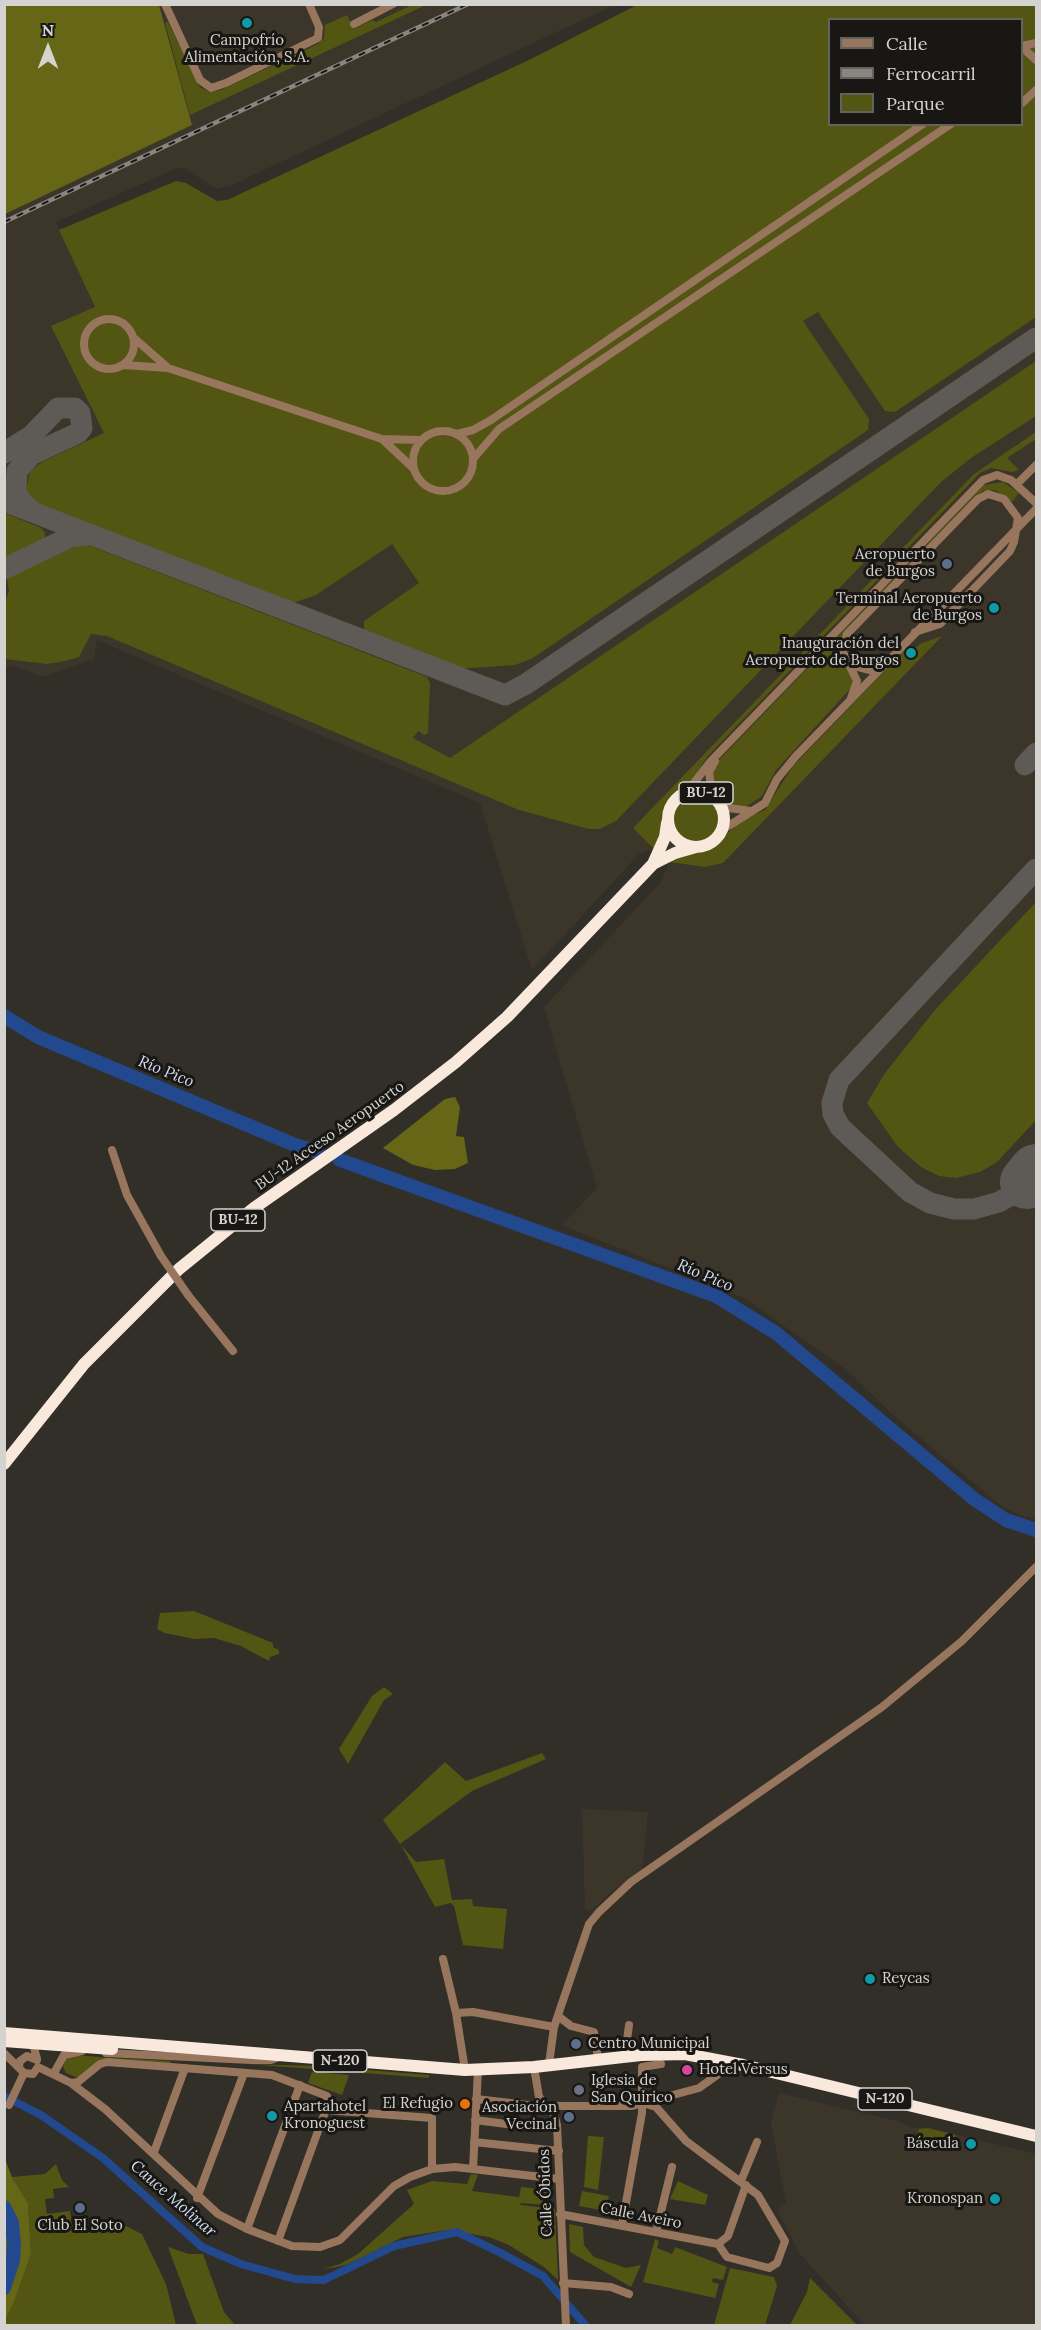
<!DOCTYPE html>
<meta charset="utf-8">
<style>
body{margin:0}
#map{position:relative;width:1041px;height:2330px;overflow:hidden;background:#322f29;font-family:Lora,serif}
canvas{display:block}
.frame{position:absolute;inset:0;border:6px solid #d5d3cf;pointer-events:none}
.legend{position:absolute;left:828px;top:18px;width:195px;height:108px;box-sizing:border-box;background:#191714;border:2px solid #64625f;margin:0;padding:8px 10px;list-style:none;font-size:18px;color:#d5d3cf}
.legend li{display:flex;align-items:center;gap:12px;height:30px}
.legend b{width:30px;border:2px solid #64625f}
.north{position:absolute;left:18px;top:18px;width:60px;height:60px;-webkit-text-stroke:4px #191714;paint-order:stroke;rotate:0deg;font-size:16px;font-weight:700;line-height:24px;text-align:center;color:#d5d3cf}
.north::after{content:'';display:block;margin:auto;width:21px;height:27px;background:#d5d3cf;clip-path:polygon(50% 0,100% 100%,50% 72%,0 100%)}
</style>
<div id="map">
<canvas width="1041" height="2330"></canvas>
<div class="frame"></div>
<ul class="legend">
<li><b style="height:8px;background:#97765d"></b>Calle</li>
<li><b style="height:8px;background:#898681"></b>Ferrocarril</li>
<li><b style="height:16px;background:#535512"></b>Parque</li>
</ul>
<div class="north">N</div>
</div>
<script>
const context = document.querySelector('canvas').getContext('2d');
context.lineJoin = 'round';
function fillPath(path, color) { context.fillStyle = color; context.fill(path, 'evenodd'); }
const poly = rows => new Path2D(rows.map(r => 'M' + r).join(''));
function trace(path, color, width, dash) { context.strokeStyle = color; context.lineWidth = width; context.lineCap = dash ? 'butt' : 'round'; context.setLineDash(dash || []); context.stroke(path); }
function drawText(font, color, halo, rows, align = 'center') {
  context.font = font + ' Lora,serif'; context.lineWidth = 6; context.setLineDash([]); context.textBaseline = 'middle'; context.strokeStyle = halo; context.fillStyle = color; for (const [text, x, y, turn = 0] of rows) {
    context.save(); context.translate(x, y); context.rotate((+turn || 0) * Math.PI / 180); context.textAlign = isNaN(turn) ? turn : align; if (halo) context.strokeText(text, 0, 0); context.fillText(text, 0, 0); context.restore();
  }
}
const built = poly([
 [5,5,614,5,232,185,217,189,184,168,175,169,56,222,95,307,1036,153,1036,1518,1021,1516,1001,1506,890,1412,847,1370,744,1298,562,1225,597,1188,544,1007,661,882,670,861,654,849,639,854,532,970,480,803,97,640,94,659,42,677,14,666,5,668],
 [582,1809,648,1812,642,1870,607,1895,593,1909,585,1909],
 [779,2093,900,2122,912,2128,928,2128,1036,2154,1036,2325,865,2325,800,2254,777,2210,786,2203,771,2123]
]);
const green = poly([
 [412,5,426,5,190,115,165,23,168,22,200,87,209,92,221,90,318,44,324,38,325,25,347,15,354,29,372,20,376,22],
 [637,5,1036,5,1036,317,895,412,885,411,818,312,803,321,869,419,868,430,533,658,515,665,457,669,364,633,364,621,419,583,392,544,316,595,290,604,38,505,31,500,26,491,30,471,42,462,104,433,51,326,95,307,59,230,176,181,186,183,217,201,227,200,529,60],
 [830,20,1022,20,1022,124,830,124],
 [1036,361,1036,416,971,458,941,482,616,821,600,829,589,829,519,810,107,636,91,634,79,657,65,661,47,664,5,659,5,603,9,590,7,580,10,574,75,543,85,544,427,677,430,683,428,733,425,735,418,731,413,738,450,758],
 [1036,432,1036,439,1007,458,1019,470,1012,472,991,468,980,473,707,757,690,784,678,791,665,806,662,829,654,849,633,828,974,474],
 [1003,482,1019,493,1012,502,995,490,983,491,975,497,843,635,838,644,838,656,850,671,853,681,852,687,776,770,762,796,744,808,726,804,713,789,711,777,718,761,984,485],
 [5,513,41,528,45,533,45,539,42,543,5,560],
 [942,636,723,863,705,867,670,862,682,854,713,847,742,820,765,810,793,766,905,650,909,654,920,644],
 '673 819a23 23 0 1 1 46 0a23 23 0 1 1-46 0Z',
 [1036,902,1036,1120,997,1162,980,1172,956,1178,939,1176,921,1167,898,1147,867,1103,885,1073,935,1010],
 [194,1611,273,1643,273,1647,279,1650,279,1654,270,1657,269,1661,241,1646,214,1638,194,1639,165,1633,157,1629,160,1613],
 [384,1687,393,1694,384,1700,348,1764,339,1749,372,1696],
 [542,1753,546,1759,472,1791,400,1844,383,1820,445,1762,466,1781],
 [401,1845,416,1862,444,1859,452,1900,472,1899,473,1906,507,1909,503,1949,463,1945,454,1906,451,1903,435,1907],
 [75,2055,112,2058,171,2061,170,2064,107,2059,78,2078,66,2073,63,2067,65,2059],
 [247,2064,319,2066,429,2075,429,2078],
 [312,2072,349,2075,342,2095,308,2083],
 [928,2128,956,2135,954,2151,915,2141,919,2129],
 [588,2136,604,2137,598,2190,584,2187],
 [56,2164,62,2180,69,2187,53,2189,54,2198,45,2199,47,2214,70,2211,72,2225,82,2224,83,2229,96,2227,96,2222,114,2220,142,2234,166,2284,176,2325,5,2326,4,2319,13,2305,31,2254,28,2203,12,2177,45,2174],
 [471,2174,478,2175,472,2191,519,2197,521,2187,551,2190,549,2205,520,2203,521,2205,555,2209,558,2280,544,2267,509,2245,489,2237,447,2230,403,2237,348,2264,337,2267,323,2269,340,2264,358,2254,414,2204,407,2190,432,2181,467,2184],
 [678,2181,708,2195,705,2205,670,2199],
 [582,2191,609,2196,606,2211,579,2206],
 [569,2224,583,2227,584,2245,594,2257,626,2268,641,2265,631,2287,570,2252],
 [655,2239,659,2241,657,2248,672,2254,675,2247,727,2267,723,2280,713,2278,712,2282,719,2284,715,2298,643,2282],
 [168,2247,189,2254,203,2254,224,2312,235,2325,197,2325],
 [730,2268,774,2277,777,2286,765,2325,714,2325],
 [810,2278,857,2325,790,2325,807,2292]
]);
const forest = poly([
 [4,5,159,5,192,125,5,214],
 [455,1097,460,1107,456,1136,464,1137,468,1163,455,1169,435,1170,413,1165,383,1148,445,1099],
 [5,2159,12,2177,28,2203,31,2254,13,2305,5,2319]
]);
const canal = poly([
 [4,2096,41,2115,103,2158,202,2247,241,2264,295,2279,324,2280,394,2246,457,2232,499,2252,543,2276,586,2326]
]);
const river = poly([
 [4,1016,38,1037,295,1145,318,1152],
 [340,1160,716,1296,776,1333,974,1499,1006,1520,1036,1530],
 [4,2207,12,2223,14,2243,13,2260,4,2288]
]);
const taxiway = poly([
 [4,453,31,436,58,408,75,408,80,413,82,428,78,433,31,455,17,471,16,493,21,501,33,512],
 [4,501,505,695,526,684,1036,338],
 [4,569,70,537,87,535],
 [1025,765,1036,753],
 [1027,1182,1018,1191,999,1202,974,1209,954,1209,930,1203,910,1192,840,1127,833,1114,832,1103,839,1080,1036,869]
]);
const runway = poly([
 [1027,1182,1036,1171]
]);
const minor = poly([
 [165,4,200,80,211,88,226,83,318,38,319,27,309,4],
 [354,24,393,4],
 [1022,46,1036,43],
 [1022,47,1036,60],
 [1022,103,1036,90],
 '84 344a25 25 0 1 1 50 0a25 25 0 1 1-50 0Z',
 [134,338,167,367],
 [123,365,168,368,382,439,413,468],
 '413 461a30 30 0 1 1 60 0a30 30 0 1 1-60 0Z',
 [457,434,473,430,491,420,923,124],
 [382,439,420,440],
 [473,459,499,429,951,124],
 [1017,484,1036,465],
 [850,665,870,670,884,665],
 [851,698,857,681,842,650,847,634,978,499,988,494,1004,499,1018,518,1014,542,1010,551,940,624,915,632],
 [686,793,711,761,983,480,997,475,1011,480,1036,503],
 [712,795,709,772,715,761],
 [716,799,729,808,751,811],
 [722,830,765,803,777,779,796,756,1036,509],
 [112,1150,127,1195,161,1256],
 [188,1295,233,1351],
 [443,1959,456,2013,465,2070],
 [456,2013,473,2012,554,2027],
 [558,2016,571,2026,594,2032,598,2059],
 [30,2041,33,2044,37,2059],
 [4,2053,24,2073,33,2074,38,2067],
 [106,2053,251,2060,271,2060,279,2057],
 [625,2056,629,2025],
 [549,2064,554,2027,589,1924,599,1912,631,1882,882,1707,962,1641,1036,1567],
 [19,2066,20,2061,27,2056,37,2060],
 [38,2067,71,2083,105,2109,218,2214,247,2229,292,2246,320,2247,340,2240,394,2186,410,2177,432,2169,455,2167,559,2179],
 [534,2067,539,2097,554,2114,557,2125,566,2326],
 [54,2073,64,2055,82,2051],
 [71,2083,78,2082,100,2064,107,2062,272,2075,327,2096,329,2101,278,2241],
 [476,2099,536,2106,632,2106,699,2088,734,2063],
 [643,2103,656,2107,686,2141,758,2195,785,2241,777,2263,769,2268,727,2257,718,2244],
 [9,2105,24,2073],
 [326,2110,432,2118,432,2169],
 [475,2120,538,2128,557,2127],
 [474,2142,559,2151],
 [154,2152,185,2068],
 [473,2169,478,2070],
 [741,2181,757,2142],
 [197,2198,244,2073],
 [560,2214,718,2244],
 [622,2225,642,2113,642,2067,661,2064],
 [247,2229,300,2085],
 [656,2232,672,2167],
 [718,2244,728,2236,746,2185],
 [563,2283,611,2287,629,2294]
]);
const highway = poly([
 '668 819a28 28 0 1 1 56 0a28 28 0 1 1-56 0Z',
 [653,864,665,837,667,823],
 [4,1464,84,1364,179,1269,254,1208,394,1110,456,1062,507,1017,653,864,675,853,696,847],
 [4,2033,465,2070,534,2067,641,2055,685,2054,743,2065,1036,2136],
 [4,2041,112,2049]
]);
const rail = poly([
 [4,222,468,4]
]);
const minorBridge = poly([
 [161,1256,188,1295]
]);
const markers = [
 [247,23,6,"#0f9aa8"],
 [947,564,6,"#5c6f8a"],
 [994,608,6,"#0f9aa8"],
 [911,653,6,"#0f9aa8"],
 [870,1979,6,"#0f9aa8"],
 [576,2044,6,"#5c6f8a"],
 [687,2070,6,"#d1479c"],
 [579,2090,6,"#6b7280"],
 [465,2104,6,"#e8710a"],
 [272,2116,6,"#0f9aa8"],
 [569,2117,6,"#5c6f8a"],
 [971,2144,6,"#0f9aa8"],
 [995,2199,6,"#0f9aa8"],
 [80,2208,6,"#5c6f8a"]
];
const shields = [
 [706,793,54],
 [238,1220,54],
 [340,2061,54],
 [885,2099,54]
];
const shieldNames = [
 ["BU-12",706,793],
 ["BU-12",238,1220],
 ["N-120",340,2061],
 ["N-120",885,2099]
];
const poiNames = [
 ["Campofrío",247,41,"center"],
 ["Alimentación, S.A.",247,58,"center"],
 ["Aeropuerto",935,555],
 ["de Burgos",935,572],
 ["Terminal Aeropuerto",982,599],
 ["de Burgos",982,616],
 ["Inauguración del",899,644],
 ["Aeropuerto de Burgos",899,661],
 ["Reycas",882,1979,"left"],
 ["Centro Municipal",588,2044,"left"],
 ["Hotel Versus",699,2070,"left"],
 ["Iglesia de",591,2081,"left"],
 ["San Quirico",591,2098,"left"],
 ["El Refugio",453,2104],
 ["Apartahotel",284,2107,"left"],
 ["Kronoguest",284,2124,"left"],
 ["Asociación",557,2108],
 ["Vecinal",557,2125],
 ["Báscula",959,2144],
 ["Kronospan",983,2199],
 ["Club El Soto",80,2226,"center"]
];
const streetNames = [
 ["BU-12 Acceso Aeropuerto",330,1136,-35],
 ["Calle Óbidos",546,2193,-92],
 ["Calle Aveiro",641,2216,11]
];
const waterNames = [
 ["Río Pico",166,1072,22],
 ["Río Pico",705,1276,23],
 ["Cauce Molinar",173,2199,41]
];
fillPath(built, '#3c362a');
fillPath(green, '#535512');
fillPath(forest, '#656717');
trace(canal, '#22498e', 8);
trace(river, '#22498e', 14);
trace(taxiway, '#5e5a55', 21);
trace(runway, '#5e5a55', 54);
trace(minor, '#97765d', 8);
trace(highway, '#f9e9dc', 12);
trace(rail, '#898681', 4.5);
trace(rail, '#191714', 2, [7]);
trace(minorBridge, '#97765d', 8);
for (const [x, y, r, color] of markers) { const dot = new Path2D(); dot.arc(x, y, r, 0, 2 * Math.PI); context.fillStyle = color; context.fill(dot); trace(dot, '#191714', 2); }
for (const [x, y, w] of shields) { const box = new Path2D(); box.roundRect(x - w / 2, y - 11, w, 22, 4.5); context.fillStyle = '#191714'; context.fill(box); trace(box, '#d5d3cf', 1.5); }
drawText('bold 14px', '#d5d3cf', null, shieldNames);
drawText('15px', '#d5d3cf', '#191714', poiNames, 'right');
drawText('15px', '#d5d3cf', '#191714', streetNames);
drawText('italic 16px', '#d2def2', '#191714', waterNames);
</script>
